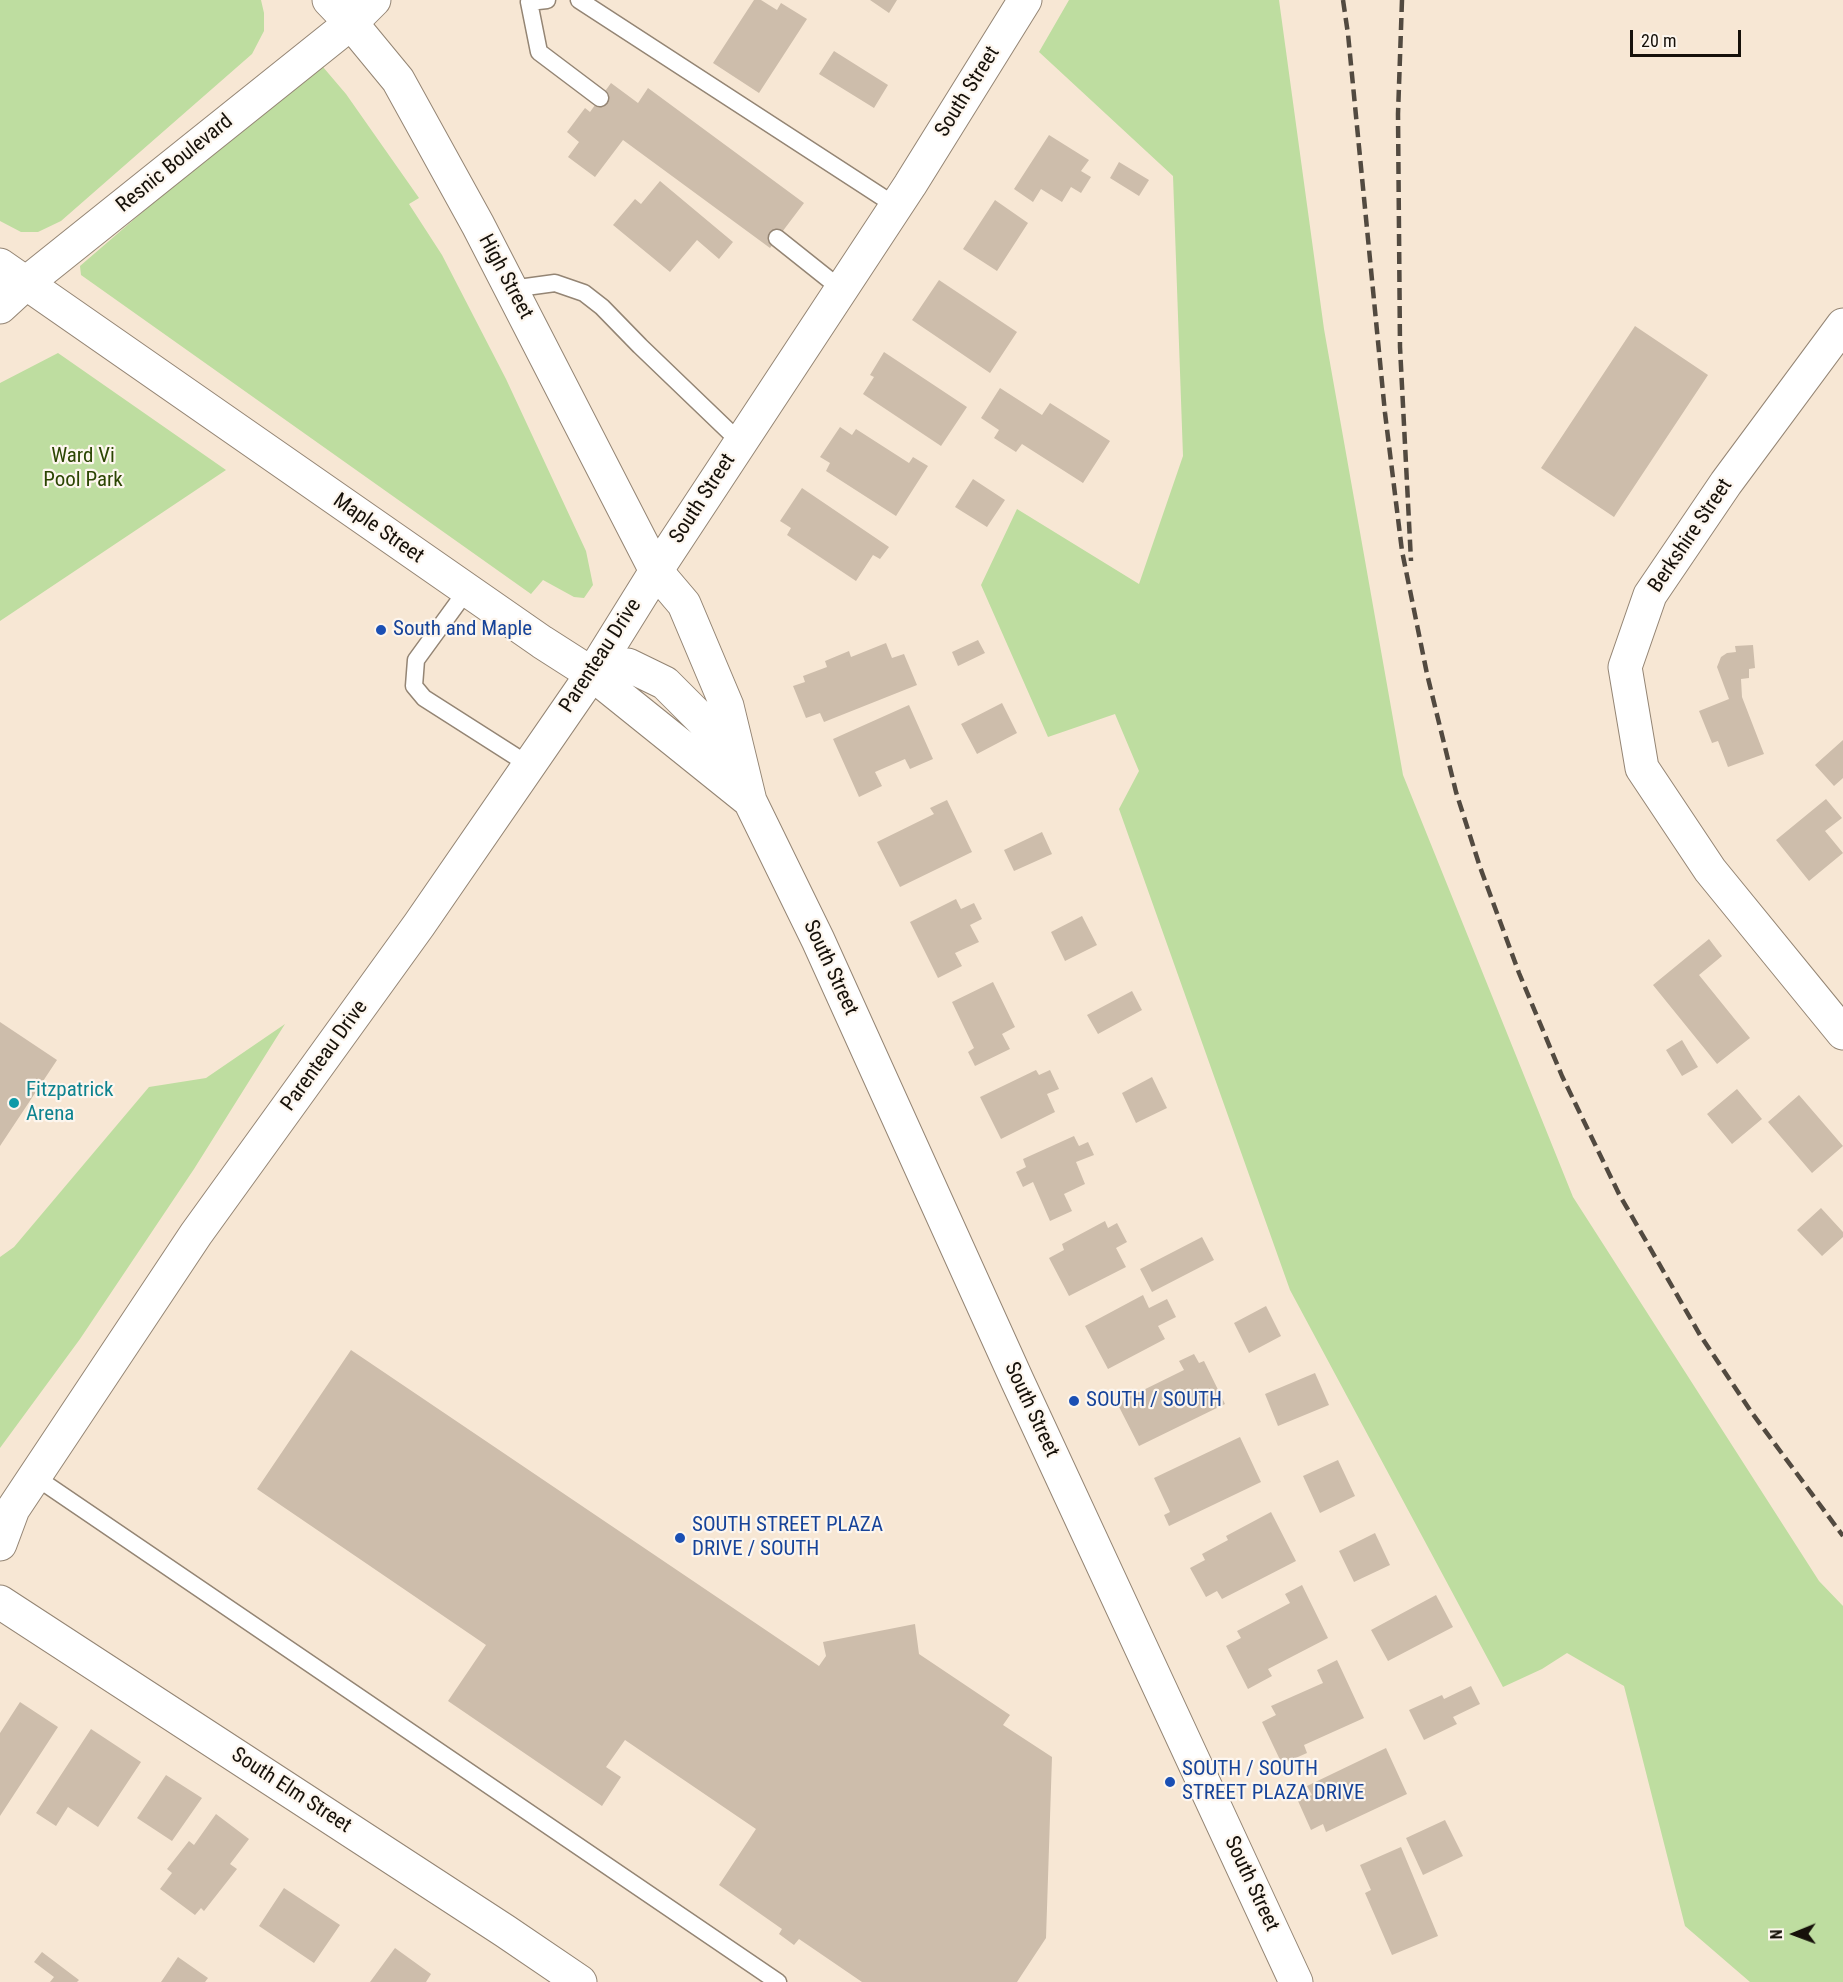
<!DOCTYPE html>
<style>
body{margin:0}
#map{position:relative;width:1843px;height:1982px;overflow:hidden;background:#f7e7d4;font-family:"Roboto Condensed",sans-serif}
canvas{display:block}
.north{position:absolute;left:1765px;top:1904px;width:60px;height:60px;-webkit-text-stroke:4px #fdf6ee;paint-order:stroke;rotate:269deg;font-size:16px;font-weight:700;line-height:24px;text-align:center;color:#16110a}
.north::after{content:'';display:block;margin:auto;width:21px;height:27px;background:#16110a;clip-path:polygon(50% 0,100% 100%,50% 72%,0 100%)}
.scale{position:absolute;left:1630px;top:30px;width:111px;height:27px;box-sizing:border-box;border:3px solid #16110a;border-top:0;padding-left:8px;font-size:18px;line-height:21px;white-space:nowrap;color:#16110a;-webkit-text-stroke:4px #fdf6ee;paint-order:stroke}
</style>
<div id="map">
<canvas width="1843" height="1982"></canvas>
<div class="north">N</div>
<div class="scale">20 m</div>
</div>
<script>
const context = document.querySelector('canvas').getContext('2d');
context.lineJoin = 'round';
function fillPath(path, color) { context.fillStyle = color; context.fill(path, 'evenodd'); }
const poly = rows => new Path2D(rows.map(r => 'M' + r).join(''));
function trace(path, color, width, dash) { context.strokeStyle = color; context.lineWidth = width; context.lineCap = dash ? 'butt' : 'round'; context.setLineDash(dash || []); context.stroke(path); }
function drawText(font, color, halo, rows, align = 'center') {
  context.font = font + ' "Roboto Condensed",sans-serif'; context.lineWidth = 4.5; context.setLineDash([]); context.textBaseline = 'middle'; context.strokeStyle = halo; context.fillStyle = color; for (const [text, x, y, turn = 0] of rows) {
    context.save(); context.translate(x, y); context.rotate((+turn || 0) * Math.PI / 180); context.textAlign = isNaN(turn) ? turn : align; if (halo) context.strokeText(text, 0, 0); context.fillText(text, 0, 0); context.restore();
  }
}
const green = poly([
 [0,0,261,0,264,13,264,31,252,54,61,221,38,232,21,232,0,221],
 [1069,0,1279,0,1324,329,1403,775,1573,1197,1819,1581,1843,1606,1843,1982,1750,1982,1685,1926,1624,1686,1567,1653,1542,1669,1503,1687,1290,1290,1119,809,1139,771,1115,714,1048,737,981,585,1017,509,1139,584,1183,456,1173,176,1039,52],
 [313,65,323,67,346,94,419,198,409,204,442,255,506,379,586,551,593,585,584,598,574,597,543,580,531,594,81,275,80,266],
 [58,353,226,470,0,621,0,383],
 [285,1024,194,1169,80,1339,0,1448,0,1257,14,1247,149,1087,206,1078]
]);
const building = poly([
 [754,0,761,0,777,10,781,3,807,19,759,93,713,63],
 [870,0,897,0,889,13],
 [834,51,888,85,874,108,819,74],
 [611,83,638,103,648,88,804,203,770,248,623,140,595,177,568,157,579,142,567,132,585,108,590,112],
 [1049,135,1089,160,1081,171,1091,177,1081,193,1071,187,1062,202,1041,189,1033,202,1014,189],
 [1119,162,1149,180,1139,196,1110,178],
 [660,181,733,242,719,259,697,240,670,272,613,225,635,199,641,204],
 [995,200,1028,223,997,271,963,249],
 [939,280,1017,332,990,373,912,320],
 [1635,326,1708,375,1614,517,1541,468],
 [884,352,967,407,941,446,863,394,874,377,870,375],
 [1000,388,1042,415,1050,403,1110,441,1083,483,1022,444,1016,452,994,438,999,430,981,418],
 [840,427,852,435,856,429,909,463,913,457,928,466,896,516,826,471,830,463,820,457],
 [973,479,1005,500,987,527,955,507],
 [802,488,889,547,880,559,873,555,856,581,787,535,791,528,780,521],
 [978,640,985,653,958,666,952,652],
 [886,643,892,658,904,654,917,685,824,722,820,713,806,718,793,686,805,682,803,676,827,667,825,661,849,651,851,657],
 [1753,645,1755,668,1749,669,1749,678,1741,679,1742,697,1764,754,1728,767,1718,741,1712,743,1699,711,1729,699,1717,667,1721,657,1727,653,1736,652,1735,646],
 [1002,703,1017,733,977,754,961,724],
 [909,705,933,759,910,769,905,759,875,772,882,786,859,797,833,739],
 [1843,740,1843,778,1834,786,1815,765],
 [1826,799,1842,818,1825,831,1843,853,1809,881,1776,840],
 [947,800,972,852,900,887,877,842,934,814,930,808],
 [1042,832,1052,854,1014,871,1004,850],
 [956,899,961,909,974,903,982,919,970,925,979,942,955,953,962,966,938,978,910,922],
 [1082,916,1097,945,1065,961,1051,932],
 [1709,939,1722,956,1699,975,1750,1038,1717,1064,1653,985],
 [993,982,1015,1027,1002,1034,1010,1049,975,1066,968,1052,974,1048,952,1002],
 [1132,991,1142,1010,1098,1034,1087,1015],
 [0,1022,57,1060,0,1146],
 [1682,1040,1698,1067,1682,1076,1666,1050],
 [1036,1070,1039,1075,1050,1070,1059,1089,1047,1094,1055,1112,1001,1139,980,1097],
 [1152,1077,1167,1108,1136,1123,1122,1093],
 [1737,1089,1762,1119,1732,1144,1707,1114],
 [1799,1095,1843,1146,1812,1173,1768,1122],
 [1074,1136,1079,1146,1088,1142,1094,1155,1076,1162,1085,1184,1064,1194,1072,1211,1050,1221,1033,1182,1023,1187,1016,1172,1026,1167,1023,1159],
 [1821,1208,1843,1232,1843,1237,1822,1256,1797,1230],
 [1105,1221,1108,1228,1117,1223,1127,1242,1116,1248,1126,1267,1069,1296,1049,1258,1064,1250,1062,1244],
 [1202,1237,1214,1260,1152,1292,1140,1269],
 [1143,1295,1149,1308,1167,1299,1176,1317,1158,1326,1165,1339,1108,1369,1085,1326],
 [1266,1306,1281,1336,1249,1353,1234,1323],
 [351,1350,819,1666,826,1656,823,1642,915,1624,919,1654,1010,1715,1003,1725,1052,1757,1046,1938,1017,1982,862,1982,799,1939,794,1945,779,1934,782,1929,719,1885,756,1829,625,1740,606,1767,621,1777,602,1806,448,1701,486,1645,257,1489],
 [1194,1354,1199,1363,1204,1361,1225,1404,1139,1446,1117,1403,1184,1370,1179,1361],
 [1315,1373,1329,1405,1278,1426,1265,1394],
 [1240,1437,1261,1482,1169,1526,1164,1515,1170,1512,1154,1478],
 [1338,1460,1355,1496,1320,1513,1303,1476],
 [1271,1512,1296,1561,1222,1599,1217,1591,1206,1597,1190,1568,1205,1560,1202,1554,1228,1540,1226,1536],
 [1375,1533,1390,1565,1354,1582,1339,1551],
 [1302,1585,1328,1638,1268,1669,1272,1676,1248,1689,1226,1646,1241,1638,1237,1631,1290,1603,1285,1594],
 [1436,1595,1453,1627,1388,1661,1371,1630],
 [1337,1660,1364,1718,1304,1745,1307,1753,1282,1764,1262,1722,1276,1715,1271,1706,1323,1683,1317,1670],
 [1471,1686,1480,1704,1453,1717,1457,1724,1424,1740,1409,1710,1442,1695,1444,1699],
 [20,1702,58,1727,0,1816,0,1733],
 [91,1729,141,1762,98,1827,68,1807,56,1826,36,1813],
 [1386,1748,1407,1794,1326,1832,1323,1824,1311,1830,1298,1801,1312,1795,1307,1786],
 [166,1775,202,1798,172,1841,137,1818],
 [216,1814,249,1839,230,1864,237,1869,204,1911,201,1908,195,1915,160,1889,172,1873,167,1869,189,1841,194,1845],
 [1445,1820,1463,1856,1423,1875,1406,1838],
 [1401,1847,1438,1936,1392,1955,1365,1893,1371,1890,1360,1865],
 [284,1888,340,1925,314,1963,259,1926],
 [395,1948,431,1974,426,1982,370,1982],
 [42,1952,79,1980,77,1982,50,1982,54,1977,34,1962],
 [178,1957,208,1978,205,1982,161,1982]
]);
const service = poly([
 [547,0,529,2,539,52,600,98],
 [579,0,896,206],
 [777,238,841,289],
 [511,289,555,283,584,293,602,307,640,346,740,442],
 [467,590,416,660,414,686,424,698,529,765],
 [34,1476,778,1982]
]);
const minor = poly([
 [1843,325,1726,483,1650,595,1625,667,1642,768,1710,870,1843,1033],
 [0,1544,13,1509,196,1234,419,925,592,674,656,571,910,185,1025,0],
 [0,1602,505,1931,580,1982]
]);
const secondary = poly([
 [329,0,351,23,398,80,478,225,656,571,684,604,727,706,750,801,818,940,1017,1380,1296,1982],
 [0,265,542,642,592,674,750,801],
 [592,674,628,665,665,683,711,729,730,765]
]);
const primary = poly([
 [0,307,25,284,351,23]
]);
const motorway = poly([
 [351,23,374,0]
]);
const rail = poly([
 [1343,0,1348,34,1385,413,1402,551,1427,674,1456,792,1480,867,1519,973,1562,1076,1619,1194,1700,1335,1752,1413,1843,1536],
 [1402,0,1398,114,1400,347,1411,561]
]);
const markers = [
 [381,630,6,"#1a4fb4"],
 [14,1103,6,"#0f9aa8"],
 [1074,1401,6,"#1a4fb4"],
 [680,1538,6,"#1a4fb4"],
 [1170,1782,6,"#1a4fb4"]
];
const streetNames = [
 ["South Street",968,92,-58],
 ["Resnic Boulevard",175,164,-39],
 ["High Street",505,277,62],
 ["South Street",703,499,-57],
 ["Maple Street",378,529,35],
 ["Berkshire Street",1691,536,-56],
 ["Parenteau Drive",601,656,-57],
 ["South Street",830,968,65],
 ["Parenteau Drive",325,1056,-54],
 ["South Street",1031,1410,65],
 ["South Elm Street",291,1791,33],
 ["South Street",1251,1884,65]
];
const parkNames = [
 ["Ward Vi",83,457],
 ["Pool Park",83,481]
];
const transitNames = [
 ["South and Maple",393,630],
 ["SOUTH / SOUTH",1086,1401],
 ["SOUTH STREET PLAZA",692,1526],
 ["DRIVE / SOUTH",692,1550],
 ["SOUTH / SOUTH",1182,1770],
 ["STREET PLAZA DRIVE",1182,1794]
];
const cultureNames = [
 ["Fitzpatrick",26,1091],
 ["Arena",26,1115]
];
fillPath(green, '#bedda0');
fillPath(building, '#cdbdab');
trace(service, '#948574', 19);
trace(minor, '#948574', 35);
trace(secondary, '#948574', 35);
trace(primary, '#948574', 35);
trace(motorway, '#948574', 35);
trace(service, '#fff', 16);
trace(minor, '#fff', 33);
trace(secondary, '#fff', 33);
trace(primary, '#fff', 33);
trace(motorway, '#fff', 33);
trace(rail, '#524a40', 4.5, [12, 6]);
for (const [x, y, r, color] of markers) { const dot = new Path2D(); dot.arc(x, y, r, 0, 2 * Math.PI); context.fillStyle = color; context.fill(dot); trace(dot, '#fdf6ee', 2); }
drawText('21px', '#16110a', '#fdf6ee', streetNames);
drawText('21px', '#2c4603', '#fdf6ee', parkNames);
drawText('21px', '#164399', '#fdf6ee', transitNames, 'left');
drawText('21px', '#0d838f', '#fdf6ee', cultureNames, 'left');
</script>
